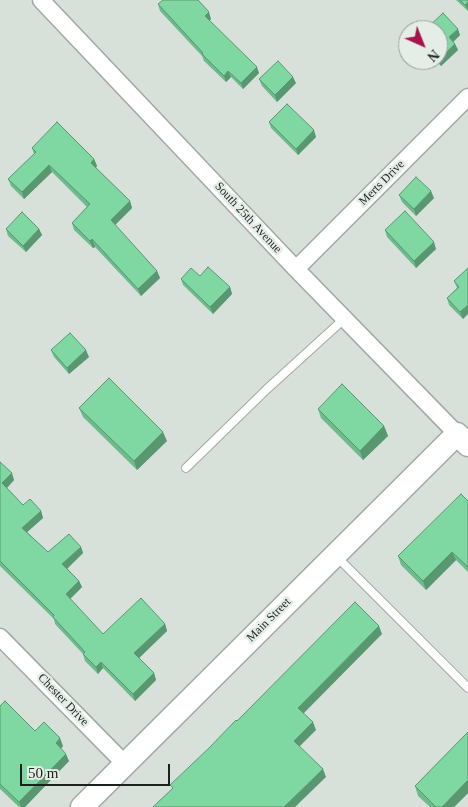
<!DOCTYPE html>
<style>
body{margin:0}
#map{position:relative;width:468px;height:807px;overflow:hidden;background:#d7e1da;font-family:Georgia,serif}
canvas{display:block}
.north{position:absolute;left:398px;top:20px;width:50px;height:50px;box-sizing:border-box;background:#e4eee7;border:1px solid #949c97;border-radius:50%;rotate:136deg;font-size:14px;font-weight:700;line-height:20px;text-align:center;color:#1d211e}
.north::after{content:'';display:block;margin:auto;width:18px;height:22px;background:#a7134d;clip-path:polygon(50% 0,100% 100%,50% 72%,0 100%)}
.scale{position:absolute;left:20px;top:764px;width:150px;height:22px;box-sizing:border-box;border:2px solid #1d211e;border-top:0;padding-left:6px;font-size:15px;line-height:18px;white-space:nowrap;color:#1d211e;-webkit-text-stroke:4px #e4eee7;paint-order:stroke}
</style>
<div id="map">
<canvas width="468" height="807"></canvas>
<div class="north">N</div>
<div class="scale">50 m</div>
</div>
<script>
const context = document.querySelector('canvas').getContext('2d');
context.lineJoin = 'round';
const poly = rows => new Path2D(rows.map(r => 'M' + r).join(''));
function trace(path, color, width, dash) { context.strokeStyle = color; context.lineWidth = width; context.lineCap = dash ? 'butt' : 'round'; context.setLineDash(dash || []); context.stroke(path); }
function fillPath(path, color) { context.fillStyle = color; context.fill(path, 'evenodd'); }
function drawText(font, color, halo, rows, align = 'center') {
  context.font = font + ' Georgia,serif'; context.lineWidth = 5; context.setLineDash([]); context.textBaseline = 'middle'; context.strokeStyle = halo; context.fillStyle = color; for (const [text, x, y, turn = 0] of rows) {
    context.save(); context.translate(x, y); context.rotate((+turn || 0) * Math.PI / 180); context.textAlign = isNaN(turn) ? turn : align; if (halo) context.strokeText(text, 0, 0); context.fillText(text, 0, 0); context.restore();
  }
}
const lane = poly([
 [186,468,267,389,344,319],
 [337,557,468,688]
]);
const street = poly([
 [41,0,296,269,457,434],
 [296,269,468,97],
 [0,637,125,764]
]);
const secondary = poly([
 [82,807,457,434,468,445]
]);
const wall = poly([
 [456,0,468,0,468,11],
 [158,4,211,19,209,21,259,73,243,89,231,77,226,82,204,61,202,56,160,11],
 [438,30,460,35,453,42,455,44,458,50,441,66,435,60,438,60],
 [259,79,296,83,277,102,262,86],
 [269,122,316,137,298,155,271,128],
 [32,148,94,159,97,166,96,168,130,201,132,208,115,225,157,271,160,278,141,296,95,247,93,248,74,230,72,223,87,207,52,172,24,199,11,186,8,179,34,154],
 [399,195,434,198,416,216,402,202],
 [6,229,39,229,42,235,26,252,8,236],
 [385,230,436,249,416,268,387,237],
 [468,268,463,319,449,305,447,298,457,288,454,281],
 [200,276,230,287,232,294,213,314,183,285,181,279],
 [51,350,89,357,69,374,54,357],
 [79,408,167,441,137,470,83,417],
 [318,409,384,426,388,436,363,460,321,418],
 [0,462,14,480,7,488,23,505,41,511,43,518,27,532,48,552,81,547,83,553,67,568,79,581,82,587,70,599,103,634,165,624,167,631,139,658,154,673,156,680,135,701,103,668,98,674,85,661,83,654,55,624,54,619,0,566],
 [468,501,468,572,456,560,426,590,401,565,398,556],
 [0,706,35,731,63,746,61,749,69,761,25,807,19,807,0,789],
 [468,732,468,793,454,807,430,807,418,796,415,786]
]);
const shadedWall = poly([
 [468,2,468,11,465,5],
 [209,12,211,19,207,23,205,16],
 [458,29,460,35,451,44,449,37],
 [455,44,458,50,441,66,438,60],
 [257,67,259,73,243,89,241,83],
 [228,71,231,77,226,82,224,76],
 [293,77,296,83,277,102,275,95],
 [314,130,316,137,298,155,296,149],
 [94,159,97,166,94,170,91,163],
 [49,165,52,172,24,199,22,192],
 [431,191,434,198,416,216,414,209],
 [130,201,132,208,113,227,111,220],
 [39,229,42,235,26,252,23,246],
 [92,239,95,247,93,248,90,241],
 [434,242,436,249,416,268,414,261],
 [157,271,160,278,141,296,138,289],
 [230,287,232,294,213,314,210,307],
 [468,305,468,314,463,319,460,312],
 [86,350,89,357,69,374,67,368],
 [384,426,388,436,363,460,360,451],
 [163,432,167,441,137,470,134,461],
 [12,473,14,480,5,490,2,483],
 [41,511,43,518,25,534,22,528],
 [81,547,83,553,65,571,62,564],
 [452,552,456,560,426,590,423,581],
 [79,581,82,587,68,601,66,594],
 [165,624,167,631,137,660,134,653],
 [379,626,382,634,301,716,298,708],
 [101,662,103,668,98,674,96,667],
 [154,673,156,680,135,701,133,694],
 [313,722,316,730,297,749,294,741],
 [60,738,63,746,58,751,56,743],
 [66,754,69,761,25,807,21,807,19,802],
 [323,769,326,777,295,807,284,807],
 [468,780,468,793,454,807,442,807]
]);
const building = poly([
 [163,0,198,0,209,12,205,16,257,67,241,83,228,71,224,76,202,54,203,53,158,4,163,0],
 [460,0,468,0,468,2,465,5,460,0],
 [443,13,458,29,449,37,455,44,438,60,438,30,425,30,443,13],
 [278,61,293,77,275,95,259,79,278,61],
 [287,104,314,130,296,149,269,122,287,104],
 [57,122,94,159,91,163,130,201,111,220,157,271,138,289,92,239,90,241,72,223,90,204,49,165,22,192,8,179,36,152,32,148,57,122],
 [416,177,431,191,414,209,399,195,416,177],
 [405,211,434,242,414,261,385,230,405,211],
 [22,212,39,229,23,246,6,229,22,212],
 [208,267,230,287,210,307,181,279,191,268,200,276,208,267],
 [468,268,468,305,460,312,447,298,459,287,454,281,468,268],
 [70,333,86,350,67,368,51,350,70,333],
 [109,378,163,432,134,461,79,408,109,378],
 [342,384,384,426,360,451,318,409,342,384],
 [0,462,12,473,2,483,23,505,30,499,41,511,22,528,48,552,69,534,81,547,62,564,79,581,66,594,103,634,141,598,165,624,134,653,154,673,133,694,101,662,96,667,83,654,85,652,53,617,54,615,0,561,0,462],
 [461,494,468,501,468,567,452,552,423,581,398,556,461,494],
 [355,602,379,626,298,708,313,722,294,741,323,769,284,807,153,807,173,788,170,785,209,748,236,720,237,721,355,602],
 [5,701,35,731,44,722,60,738,56,743,66,754,19,802,0,784,0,706,5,701],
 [468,732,468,780,442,807,436,807,415,786,468,732]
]);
const streetNames = [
 ["Merts Drive",382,183,-45],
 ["South 25th Avenue",248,218,47],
 ["Main Street",269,620,-45],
 ["Chester Drive",63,700,46]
];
trace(lane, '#a0aaa3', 10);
trace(street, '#a0aaa3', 19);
trace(secondary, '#a0aaa3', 25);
trace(lane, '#fff', 8);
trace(street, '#fff', 16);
trace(secondary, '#fff', 22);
fillPath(wall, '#6dba8b');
fillPath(shadedWall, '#599771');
fillPath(building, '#7fd8a2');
trace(building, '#599771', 1);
drawText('12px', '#1d211e', '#e4eee7', streetNames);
</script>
